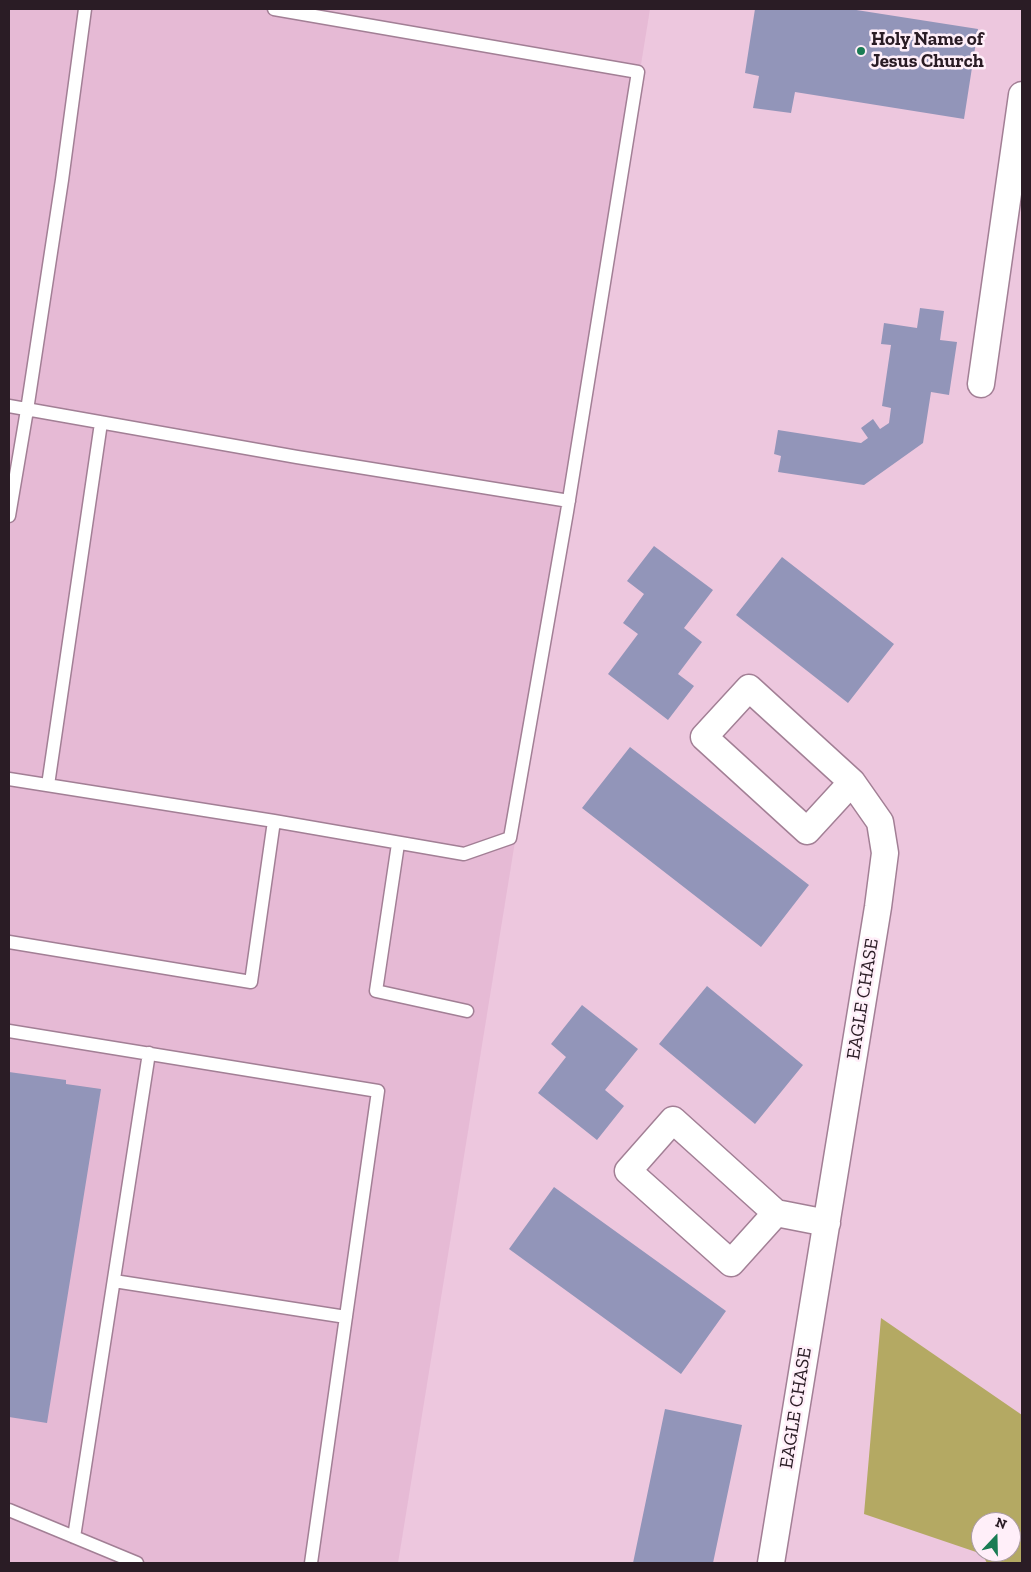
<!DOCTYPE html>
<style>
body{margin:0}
#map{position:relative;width:1031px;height:1572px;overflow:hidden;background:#edc7de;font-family:"Zilla Slab",serif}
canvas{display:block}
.frame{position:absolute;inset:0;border:10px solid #2a1c25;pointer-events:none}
.north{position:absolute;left:971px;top:1512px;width:50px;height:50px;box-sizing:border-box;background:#ffeff9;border:1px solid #aa9ba4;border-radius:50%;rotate:21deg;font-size:14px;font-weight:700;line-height:20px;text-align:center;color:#2a1c25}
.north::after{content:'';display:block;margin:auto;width:18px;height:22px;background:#1a7c54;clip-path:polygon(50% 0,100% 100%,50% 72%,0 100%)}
</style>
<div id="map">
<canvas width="1031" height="1572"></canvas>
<div class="frame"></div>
<div class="north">N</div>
</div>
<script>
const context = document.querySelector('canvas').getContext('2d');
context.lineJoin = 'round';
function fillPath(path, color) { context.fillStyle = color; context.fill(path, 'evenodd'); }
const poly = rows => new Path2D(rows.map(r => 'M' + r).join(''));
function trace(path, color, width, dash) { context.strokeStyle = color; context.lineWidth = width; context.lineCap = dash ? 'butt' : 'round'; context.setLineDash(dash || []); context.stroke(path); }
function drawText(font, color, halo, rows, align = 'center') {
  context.font = font + ' "Zilla Slab",serif'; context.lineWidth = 5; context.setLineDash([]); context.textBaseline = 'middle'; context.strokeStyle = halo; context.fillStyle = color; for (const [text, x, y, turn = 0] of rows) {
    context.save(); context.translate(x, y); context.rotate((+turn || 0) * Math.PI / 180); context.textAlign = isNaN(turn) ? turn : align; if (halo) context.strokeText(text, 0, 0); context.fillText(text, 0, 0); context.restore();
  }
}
const built = poly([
 [9,9,650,9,398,1563,9,1563]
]);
const green = poly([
 [881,1318,1022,1415,1022,1563,987,1563,982,1554,864,1514],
 [981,1522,1011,1522,1011,1552,981,1552]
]);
const building = poly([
 [755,9,850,9,978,29,964,119,795,92,791,113,753,108,759,76,745,73],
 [920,308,944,311,940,340,957,342,949,395,931,392,923,443,864,485,778,472,781,456,774,454,778,430,861,443,868,438,861,428,873,419,880,429,889,423,891,408,882,406,891,345,881,344,884,323,917,328],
 [654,546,713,590,684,628,702,642,678,674,694,686,668,720,608,674,638,634,623,623,644,594,627,581],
 [782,557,894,644,848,703,736,615],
 [630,747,809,885,761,947,582,808],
 [707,986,803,1065,755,1124,659,1044],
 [582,1005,638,1049,605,1090,624,1106,597,1140,538,1093,566,1057,551,1044],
 [9,1072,66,1080,66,1084,101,1089,47,1423,9,1417],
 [554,1187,726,1311,681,1374,509,1249],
 [665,1409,742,1425,713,1563,633,1563]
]);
const lane = poly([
 [9,406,297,457,569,501],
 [9,516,27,410,62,180,85,9],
 [9,779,274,821,464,854,510,838,567,512,638,72,274,9],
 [48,785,101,423],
 [398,844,376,991,467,1011],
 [9,942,251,982,274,821],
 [9,1031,378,1091,311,1563],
 [114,1281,346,1317],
 [9,1510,137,1563],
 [74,1537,149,1053]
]);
const street = poly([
 [981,384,1022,95],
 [776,1213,731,1263,628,1171,673,1120,776,1213,827,1223],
 [771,1563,878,907,885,853,880,822,852,782,749,688,704,737,807,831,852,782]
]);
const markers = [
 [861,51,5,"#1a7c54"]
];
const poiNames = [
 ["Holy Name of",871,40],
 ["Jesus Church",871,62]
];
const streetNames = [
 ["EAGLE CHASE",863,999,-81],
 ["EAGLE CHASE",796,1408,-81]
];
fillPath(built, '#e6bad5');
fillPath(green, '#b4a963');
fillPath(building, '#9295b9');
trace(lane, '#a27f95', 15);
trace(street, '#a27f95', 29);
trace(lane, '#fff', 12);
trace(street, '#fff', 26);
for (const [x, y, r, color] of markers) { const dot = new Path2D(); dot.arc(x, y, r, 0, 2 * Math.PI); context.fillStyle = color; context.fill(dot); trace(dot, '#ffeff9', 2); }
drawText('bold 19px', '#2a1c25', '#ffeff9', poiNames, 'left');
drawText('19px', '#2a1c25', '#ffeff9', streetNames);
</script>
